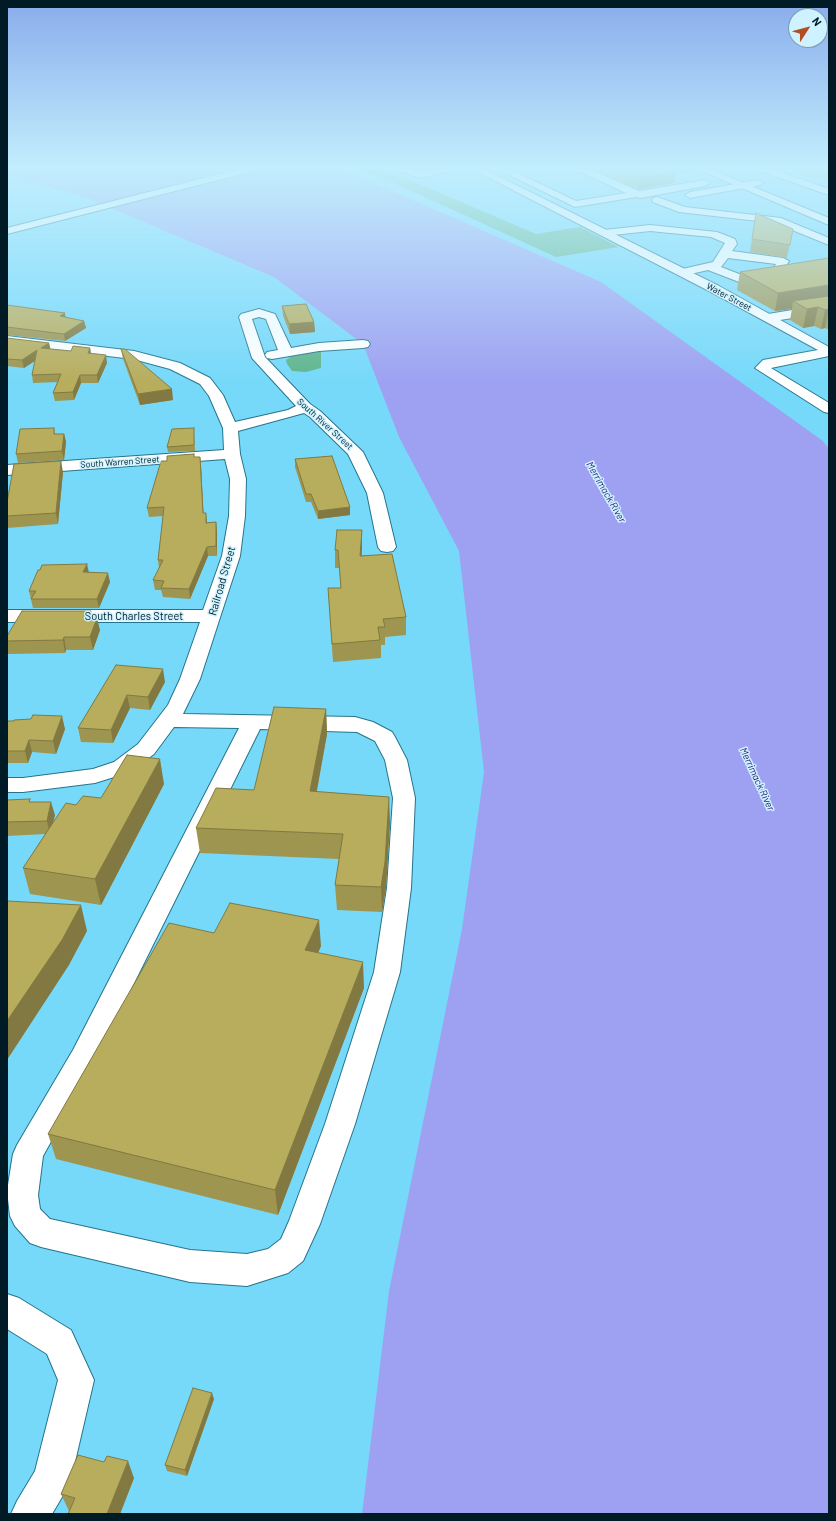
<!DOCTYPE html>
<style>
body{margin:0}
#map{position:relative;width:836px;height:1521px;overflow:hidden;background:#77d9fa;font-family:Barlow,sans-serif}
canvas{display:block}
.frame{position:absolute;inset:0;border:8px solid #001b25;pointer-events:none}
.north{position:absolute;left:788px;top:8px;width:40px;height:40px;box-sizing:border-box;background:#cef2ff;border:1px solid #7c9ca8;border-radius:50%;rotate:54deg;font-size:11px;font-weight:700;line-height:16px;text-align:center;color:#001b25}
.north::after{content:'';display:block;margin:auto;width:14px;height:18px;background:#b34e21;clip-path:polygon(50% 0,100% 100%,50% 72%,0 100%)}
</style>
<div id="map">
<canvas width="836" height="1521"></canvas>
<div class="frame"></div>
<div class="north">N</div>
</div>
<script>
const context = document.querySelector('canvas').getContext('2d');
context.lineJoin = 'round';
function fillPath(path, color) { context.fillStyle = color; context.fill(path, 'evenodd'); }
const poly = rows => new Path2D(rows.map(r => 'M' + r).join(''));
function trace(path, color, width, dash) { context.strokeStyle = color; context.lineWidth = width; context.lineCap = dash ? 'butt' : 'round'; context.setLineDash(dash || []); context.stroke(path); }
function drawText(font, color, halo, rows, align = 'center') {
  context.font = font + ' Barlow,sans-serif'; context.lineWidth = 3; context.setLineDash([]); context.textBaseline = 'middle'; context.strokeStyle = halo; context.fillStyle = color; for (const [text, x, y, turn = 0] of rows) {
    context.save(); context.translate(x, y); context.rotate((+turn || 0) * Math.PI / 180); context.textAlign = isNaN(turn) ? turn : align; if (halo) context.strokeText(text, 0, 0); context.fillText(text, 0, 0); context.restore();
  }
}
const green = poly([
 [354,169,378,169,417,183,536,234,580,227,619,247,556,257,394,183],
 [305,352,321,352,321,368,306,372,292,371,287,364,286,360,292,356]
]);
const water = poly([
 [7,169,342,169,601,282,823,441,829,449,829,1514,362,1514,389,1291,462,929,484,772,459,551,399,437,363,344,274,277,87,198,7,175]
]);
const minor = poly([
 [396,169,410,169,420,172,435,169,454,169,452,171,419,178,396,169],
 [497,169,509,169,576,201,626,193,578,171,576,169,589,169,639,191,705,180,710,183,705,186,640,198,636,197,575,207,497,169],
 [758,169,772,169,829,189,829,195,760,171,758,169],
 [758,180,763,183,761,185,690,198,685,195,690,192,758,180],
 [657,197,685,207,781,218,829,238,829,245,775,223,679,212,653,202,652,200,653,198,657,197],
 [650,225,717,232,735,239,737,244,732,251,783,258,789,261,779,277,752,287,708,270,682,276,678,274,676,272,678,270,713,262,725,243,711,237,650,231,604,236,599,233,604,230,650,225],
 [728,258,776,264,771,273,752,279,721,267,728,258],
 [829,304,829,312,768,322,762,318,768,314,829,304],
 [259,309,275,314,291,348,319,343,363,340,368,341,370,344,368,347,363,348,319,351,272,359,267,358,265,355,267,352,278,350,266,319,259,317,252,319,265,357,310,404,320,411,363,452,383,493,396,547,393,551,387,552,381,551,378,547,367,493,348,454,310,417,304,413,238,431,240,454,246,479,245,516,240,556,200,679,183,714,355,717,373,722,392,732,395,737,407,760,415,798,411,888,400,972,355,1124,320,1224,303,1261,288,1273,247,1286,190,1282,41,1247,30,1243,15,1226,10,1216,7,1191,13,1154,17,1145,73,1050,239,728,174,727,154,754,130,772,95,783,23,792,7,792,7,778,23,778,93,769,114,762,138,744,168,705,180,679,200,622,7,622,7,610,203,610,222,556,229,516,230,479,225,459,7,475,7,465,224,450,223,428,209,396,200,384,170,369,133,359,7,344,7,336,134,351,180,363,210,378,223,395,235,422,288,410,296,406,252,358,239,317,241,314,259,309],
 [260,729,357,732,375,741,385,760,393,798,387,888,374,972,325,1124,289,1221,281,1239,268,1249,247,1254,190,1250,50,1219,40,1209,38,1195,43,1156,93,1066,260,729],
 [829,348,829,356,771,368,829,403,829,413,824,412,755,368,763,360,829,348],
 [7,1294,19,1298,71,1330,94,1380,71,1479,65,1492,52,1514,11,1514,17,1501,35,1471,58,1380,47,1354,7,1329,7,1294]
]);
const major = poly([
 [239,169,255,169,253,171,7,234,7,228,239,169],
 [472,169,484,169,719,286,829,347,829,356,711,292,472,169],
 [697,169,710,169,829,218,829,225,697,169]
]);
const wall = poly([
 [592,169,693,169,693,171,676,173,675,183,638,189],
 [792,169,829,169,829,181,823,177,809,178,800,174],
 [793,229,787,258,750,252,752,239],
 [829,258,829,330,825,328,821,329,814,326,803,328,790,320,792,309,775,311,737,290,740,272],
 [7,305,84,321,86,328,65,341,7,335],
 [282,306,314,322,315,332,290,334,283,316],
 [7,338,49,343,50,349,71,351,90,348,91,353,107,363,98,383,81,383,74,400,55,401,53,393,58,382,33,383,32,375,35,361,24,368,7,366],
 [121,349,173,400,140,405,123,359],
 [54,428,55,434,64,434,66,442,64,460,18,463,16,454],
 [194,433,195,451,168,452,167,447],
 [195,457,200,457,201,466,203,513,207,523,216,522,217,532,217,556,208,556,190,599,163,597,161,590,155,590,153,580,159,568,158,560,163,516,149,517,147,508],
 [295,459,350,515,318,519,311,502,306,502,295,467],
 [63,472,58,524,7,528,7,502],
 [362,530,362,556,406,617,406,635,385,637,385,645,381,645,381,658,333,662,328,588,341,588,339,568,335,568,335,550],
 [89,572,110,582,99,608,33,608,29,591],
 [92,618,100,630,93,650,66,650,65,653,8,654,7,651,7,636],
 [116,665,165,682,150,710,130,708,113,743,81,742,78,728],
 [326,709,327,734,317,791,390,822,386,888,382,912,337,910,335,885,339,859,200,853,196,828,254,790],
 [7,721,65,729,56,754,32,752,28,763,7,763],
 [164,784,101,905,30,894,23,868,45,834,7,836,7,800,31,802,55,815,53,822,76,805,101,798],
 [214,933,321,946,318,953,364,988,278,1215,56,1159,48,1134],
 [214,1399,187,1476,167,1471,165,1465],
 [134,1478,120,1514,68,1514,69,1511,61,1494]
]);
const shadedWall = poly([
 [659,169,693,169,693,171,676,173,675,183,638,189,639,177],
 [829,285,829,303,793,301,792,309,775,311,778,293],
 [818,307,814,326,803,328,807,309],
 [829,309,825,328,821,329,825,310],
 [65,313,66,321,60,316],
 [84,321,86,328,65,341,64,334],
 [314,322,315,332,290,334,289,324],
 [49,343,51,351,41,348],
 [90,348,91,356,88,353],
 [37,350,39,358,24,368,22,360],
 [106,355,107,363,98,383,97,375],
 [80,375,81,383,74,400,73,392],
 [172,389,173,400,140,405,138,394],
 [64,434,66,442,64,460,62,451],
 [200,457,201,466,204,523,203,513],
 [61,461,63,472,58,524,56,513],
 [350,507,350,515,318,519,318,511],
 [206,513,207,523,206,523],
 [216,522,217,532,217,556,216,546],
 [362,530,362,547,360,574,360,556],
 [207,547,208,556,190,599,189,589],
 [87,564,89,573,83,572],
 [108,573,110,582,99,608,97,599],
 [91,611,93,624,88,618],
 [97,618,100,630,93,650,90,637],
 [64,637,66,650,65,653,63,640],
 [163,669,165,682,150,710,148,697],
 [127,695,130,708,113,743,111,730],
 [326,709,327,734,312,816,310,791],
 [62,716,65,729,56,754,53,741],
 [29,740,32,752,28,763,25,751],
 [160,759,164,784,101,905,95,879],
 [389,797,390,822,386,888,382,912,381,887],
 [51,802,55,815,50,834,47,821],
 [81,905,87,931,69,965,7,1060,7,1021],
 [319,920,321,946,308,976,305,950],
 [363,962,364,988,278,1215,275,1190],
 [212,1393,214,1399,187,1476,185,1470],
 [128,1461,134,1478,120,1514,107,1514]
]);
const building = poly([
 [619,169,670,169,676,172,639,177,619,169],
 [756,213,793,229,790,245,752,239,756,213],
 [829,258,829,285,778,293,740,272,829,258],
 [829,296,829,309,825,310,818,307,807,309,793,301,829,296],
 [306,304,314,322,289,324,282,306,306,304],
 [7,305,65,313,60,316,84,321,64,334,7,327,7,305],
 [7,338,49,343,41,348,71,351,73,346,90,348,88,353,106,355,97,375,80,375,73,392,53,393,61,374,32,375,37,350,22,360,7,359,7,338],
 [121,349,125,349,172,389,138,394,121,349],
 [54,428,54,434,64,434,62,451,16,454,20,429,54,428],
 [194,428,194,445,167,447,172,429,194,428],
 [194,454,194,457,200,457,203,513,206,513,206,523,216,522,216,546,207,547,189,589,161,588,164,581,153,580,163,560,158,560,164,507,147,508,161,461,167,461,167,456,194,454],
 [332,456,350,507,318,511,311,494,306,494,295,459,332,456],
 [61,461,56,513,7,516,7,502,14,464,61,461],
 [337,530,362,530,360,556,392,554,406,617,383,619,385,627,378,627,380,640,332,644,328,588,341,588,338,550,335,550,337,530],
 [87,564,83,572,108,573,97,599,31,599,36,591,29,591,38,570,40,570,42,565,87,564],
 [22,611,91,611,88,618,97,618,90,637,64,637,63,640,7,641,7,636,22,611],
 [116,665,163,669,148,697,127,695,111,730,78,728,116,665],
 [274,707,326,709,310,791,389,797,385,862,381,887,335,885,343,834,196,828,216,788,254,790,274,707],
 [33,715,62,716,53,741,29,740,25,751,7,751,7,721,14,721,14,720,31,719,33,715],
 [127,755,160,759,95,879,23,868,66,803,76,805,83,796,101,798,127,755],
 [30,799,29,802,51,802,47,821,7,822,7,800,30,799],
 [7,901,81,905,62,940,7,1021,7,901],
 [230,903,319,920,305,950,363,962,275,1190,48,1134,169,923,214,933,230,903],
 [193,1388,212,1393,185,1470,165,1465,193,1388],
 [78,1455,104,1462,107,1456,128,1461,107,1514,68,1514,75,1498,61,1494,78,1455]
]);
const farStreetnames = [
 ["Water Street",729,297,28],
 ["South River Street",325,424,42],
 ["South Warren Street",120,462,-4]
];
const farWaternames = [
 ["Merrimack River",606,492,60],
 ["Merrimack River",757,779,65]
];
const streetNames = [
 ["Railroad Street",222,581,-74],
 ["South Charles Street",134,616]
];
fillPath(green, '#60b48c');
fillPath(water, '#9ea1f1');
trace(minor, '#25748b', 2);
trace(major, '#25748b', 2);
fillPath(minor, '#fff');
fillPath(major, '#fff');
fillPath(wall, '#9e9550');
fillPath(shadedWall, '#817941');
fillPath(building, '#b8ad5d');
trace(building, '#817941', 1);
const sky = context.createLinearGradient(0, 0, 0, 382);
sky.addColorStop(0, '#8aacec');
sky.addColorStop(0.44, '#c2eefd');
sky.addColorStop(1, '#c2eefd00');
context.fillStyle = sky;
context.fillRect(0, 0, 836, 382);
drawText('9px', '#001b25', '#cef2ff', farStreetnames);
drawText('italic 10px', '#2a1a75', '#cef2ff', farWaternames);
drawText('11px', '#001b25', '#cef2ff', streetNames);
</script>
